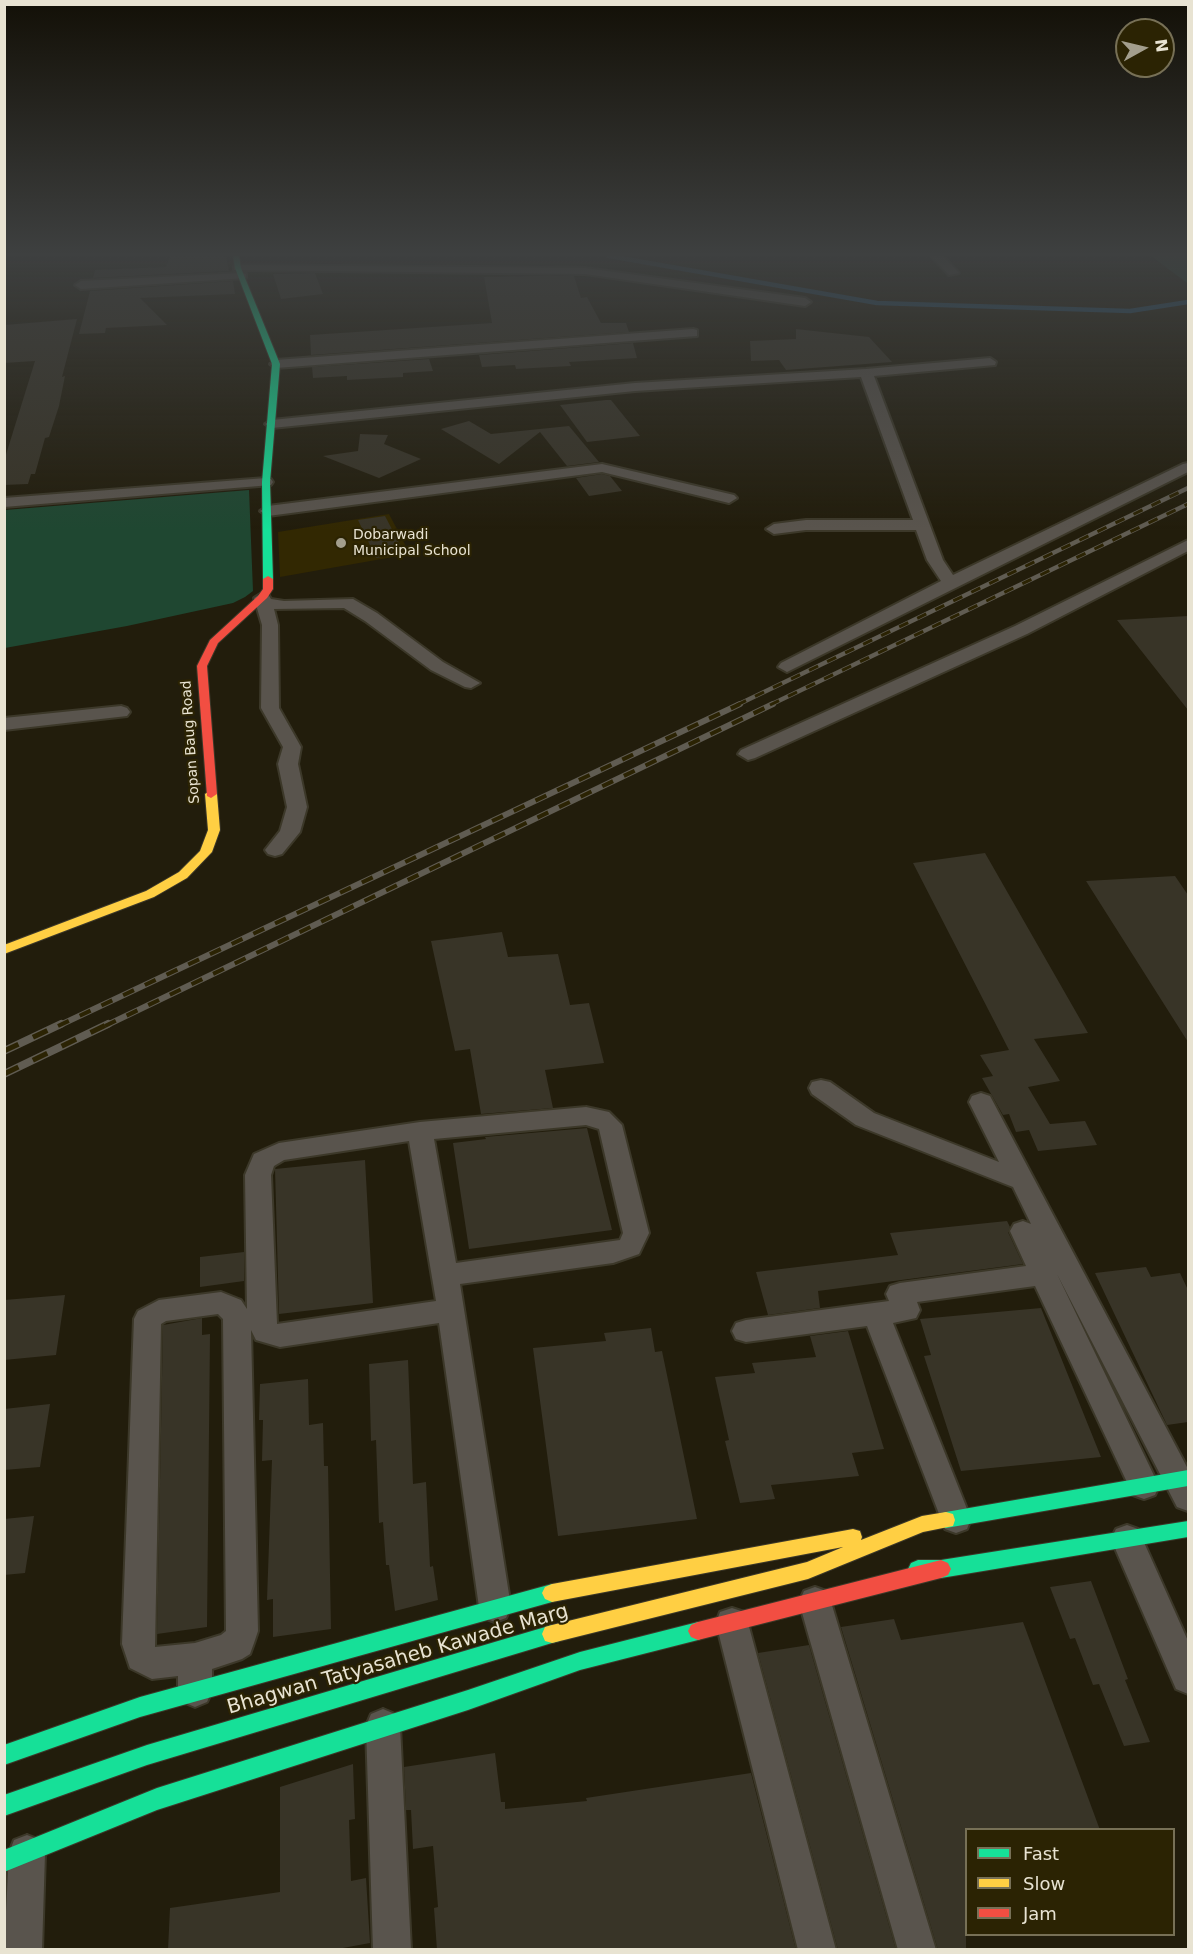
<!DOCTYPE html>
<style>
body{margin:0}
#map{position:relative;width:1193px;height:1954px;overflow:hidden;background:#221d0c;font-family:"DejaVu Sans",sans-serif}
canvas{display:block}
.frame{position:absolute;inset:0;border:6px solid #e8e3d2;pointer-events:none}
.legend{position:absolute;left:965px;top:1828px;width:210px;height:108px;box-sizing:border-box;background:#2b2303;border:2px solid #777056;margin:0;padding:8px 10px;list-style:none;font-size:18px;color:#e8e3d2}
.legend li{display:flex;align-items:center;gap:12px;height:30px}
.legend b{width:30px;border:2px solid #777056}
.north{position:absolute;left:1115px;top:18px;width:60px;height:60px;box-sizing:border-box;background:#2b2303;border:2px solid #777056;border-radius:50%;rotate:82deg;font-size:16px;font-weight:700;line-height:24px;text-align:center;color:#e8e3d2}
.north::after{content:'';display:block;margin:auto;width:21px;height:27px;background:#a39e8d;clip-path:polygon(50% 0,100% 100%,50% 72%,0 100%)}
</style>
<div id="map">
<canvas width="1193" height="1954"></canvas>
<div class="frame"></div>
<ul class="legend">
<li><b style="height:8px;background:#16e098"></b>Fast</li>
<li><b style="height:8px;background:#ffcf43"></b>Slow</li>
<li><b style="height:8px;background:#f24e42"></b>Jam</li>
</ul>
<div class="north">N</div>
</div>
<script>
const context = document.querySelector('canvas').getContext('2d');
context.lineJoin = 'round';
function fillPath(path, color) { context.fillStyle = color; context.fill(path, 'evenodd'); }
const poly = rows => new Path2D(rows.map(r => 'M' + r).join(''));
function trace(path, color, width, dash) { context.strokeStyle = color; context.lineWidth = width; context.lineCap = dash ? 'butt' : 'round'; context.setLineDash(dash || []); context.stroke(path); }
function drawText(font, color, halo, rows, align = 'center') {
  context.font = font + ' "DejaVu Sans",sans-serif'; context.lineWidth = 4.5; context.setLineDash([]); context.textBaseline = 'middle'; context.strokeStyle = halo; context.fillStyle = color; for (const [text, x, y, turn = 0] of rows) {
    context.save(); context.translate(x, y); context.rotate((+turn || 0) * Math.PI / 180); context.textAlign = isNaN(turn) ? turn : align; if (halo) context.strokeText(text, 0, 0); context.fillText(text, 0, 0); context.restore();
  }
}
const built = poly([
 [389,514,410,554,280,577,278,532]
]);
const green = poly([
 [1151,256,1188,256,1188,282,1187,283],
 [249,490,253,591,245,597,233,603,127,626,5,648,5,510]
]);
const stream = poly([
 [609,256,877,303,1130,311,1188,302]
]);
const building = poly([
 [170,256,226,256,229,271,93,278,95,270,166,267],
 [315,273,323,294,281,299,273,274],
 [533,276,574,276,581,298,587,297,601,323,626,323,629,332,311,355,310,335,492,323,484,277],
 [233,281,235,294,140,298,167,325,106,328,105,333,79,334,90,291],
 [77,319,62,377,65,376,59,406,49,437,45,438,35,474,31,474,28,484,4,485,4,461,35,361,4,363,4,325],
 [796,329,869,337,892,362,786,370,779,360,751,361,750,341,796,339],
 [633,343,637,358,569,362,571,366,516,369,515,365,482,367,479,355],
 [429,359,433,371,403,373,403,377,347,380,347,376,313,378,312,367],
 [606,400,611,400,640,436,587,442,560,405],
 [469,421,491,434,569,426,599,462,567,466,540,432,499,464,441,429],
 [360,434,388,435,384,444,421,459,379,478,323,456,358,451],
 [602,474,610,476,622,491,589,496,576,478],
 [385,516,405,554,376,558,358,520],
 [1188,616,1188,710,1117,620],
 [985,853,1088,1033,1034,1039,1060,1081,1028,1087,1050,1124,1085,1121,1097,1145,1038,1151,1029,1130,1016,1132,1009,1114,1003,1115,982,1078,993,1076,980,1055,1009,1050,913,863],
 [1175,876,1188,895,1188,1042,1086,881],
 [502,932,508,957,558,954,570,1005,589,1003,604,1063,545,1070,553,1108,481,1114,470,1049,455,1051,431,941],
 [587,1128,612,1230,469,1249,453,1143,486,1139,485,1137],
 [365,1160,373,1303,279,1314,275,1169],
 [1007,1221,1010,1227,1008,1232,1023,1264,818,1291,820,1308,768,1315,756,1272,898,1255,890,1233],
 [244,1252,244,1281,200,1287,200,1257],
 [1146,1267,1151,1277,1180,1273,1188,1290,1188,1422,1167,1425,1095,1273],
 [65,1295,56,1355,4,1360,4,1300],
 [1041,1308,1101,1457,961,1471,924,1356,931,1355,920,1319],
 [202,1318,202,1335,210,1334,207,1627,157,1634,163,1325],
 [651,1328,655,1352,662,1351,697,1519,558,1536,533,1348,606,1341,604,1333],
 [848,1331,884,1449,852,1453,859,1476,771,1485,775,1499,740,1503,725,1441,729,1440,715,1377,755,1373,752,1363,816,1357,810,1336],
 [408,1360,413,1484,426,1482,430,1567,433,1566,438,1600,395,1611,389,1565,386,1565,383,1522,379,1523,376,1440,371,1441,369,1364],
 [308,1379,309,1425,323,1423,324,1466,328,1466,331,1629,273,1637,273,1599,267,1600,272,1460,262,1461,263,1420,259,1420,260,1384],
 [50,1404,40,1467,4,1470,4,1409],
 [34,1516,25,1573,4,1575,4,1519],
 [1091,1581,1128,1679,1125,1680,1150,1742,1124,1746,1099,1684,1093,1685,1075,1638,1070,1639,1050,1587],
 [894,1619,901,1640,1023,1622,1100,1830,966,1830,966,1950,938,1950,841,1627],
 [809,1645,896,1950,838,1950,758,1653],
 [495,1753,501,1802,505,1802,505,1809,587,1801,586,1798,751,1773,796,1950,437,1950,434,1908,438,1907,433,1846,413,1849,411,1810,406,1810,404,1767],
 [353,1764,355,1819,349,1820,351,1881,366,1878,370,1943,332,1950,168,1950,170,1908,280,1892,280,1787]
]);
const street = poly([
 [931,256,943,256,959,273,949,275,931,256],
 [238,265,585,268,805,298,811,302,805,306,585,274,234,270,234,266,238,265],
 [242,273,246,274,246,278,81,289,75,285,81,281,242,273],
 [693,329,697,330,697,336,276,368,270,364,276,360,693,329],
 [990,358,996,362,995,365,874,376,943,560,953,575,1183,464,1188,463,1188,472,787,672,778,667,781,663,941,581,927,560,916,530,806,530,774,534,766,529,774,524,806,520,913,520,861,377,635,391,272,428,265,424,272,420,635,383,866,369,990,358],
 [602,464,734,495,737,498,729,503,602,472,268,516,260,511,268,506,602,464],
 [266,478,271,479,273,482,271,485,4,507,4,498,266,478],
 [1188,540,1188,551,1027,634,755,758,748,760,738,754,741,750,1015,626,1188,540],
 [262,593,268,594,271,599,284,601,353,599,377,613,443,662,480,683,471,688,465,687,431,670,365,621,344,608,274,609,278,625,279,708,301,747,298,764,307,807,300,832,282,854,275,856,268,854,265,850,280,831,287,807,278,764,283,747,261,708,262,625,254,598,262,593],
 [121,706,127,708,130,712,127,716,4,730,4,718,121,706],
 [821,1080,830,1082,874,1113,999,1162,969,1102,972,1096,981,1093,990,1096,1188,1469,1188,1511,1177,1507,1057,1274,1159,1486,1155,1495,1144,1499,1133,1495,1035,1286,917,1302,920,1310,916,1318,893,1323,971,1519,967,1529,956,1533,945,1529,941,1519,867,1326,746,1342,736,1339,732,1331,736,1323,746,1320,889,1301,886,1294,890,1286,900,1283,1026,1266,1010,1231,1014,1224,1023,1221,1031,1224,1013,1187,856,1125,812,1094,809,1088,812,1082,821,1080],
 [586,1107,609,1112,622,1125,649,1233,639,1254,613,1263,460,1284,511,1607,506,1618,495,1622,484,1618,479,1607,439,1323,280,1347,256,1340,251,1330,258,1631,254,1643,250,1654,242,1659,212,1669,212,1691,207,1702,195,1707,183,1702,178,1691,178,1676,152,1679,130,1668,122,1644,134,1319,138,1311,159,1300,221,1292,241,1300,247,1309,245,1175,254,1154,279,1143,420,1122,586,1107],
 [586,1125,599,1129,623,1233,620,1240,456,1263,434,1139,586,1125],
 [409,1141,436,1301,277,1324,271,1175,274,1166,284,1160,409,1141],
 [218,1314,223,1319,226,1631,221,1635,195,1643,155,1647,161,1324,166,1321,218,1314],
 [1127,1525,1138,1529,1188,1641,1188,1694,1176,1689,1111,1539,1116,1529,1127,1525],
 [815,1587,826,1591,831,1602,936,1950,898,1950,799,1602,804,1591,815,1587],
 [732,1608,744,1612,748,1623,836,1950,798,1950,716,1623,720,1612,732,1608],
 [383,1709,395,1714,400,1726,411,1950,373,1950,366,1726,371,1714,383,1709],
 [27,1835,40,1840,45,1853,42,1950,4,1950,9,1853,14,1840,27,1835]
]);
const fast = poly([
 [233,256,239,256,241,268,280,364,270,482,273,579,268,582,263,579,262,482,272,364,235,268,233,256],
 [1188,1470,1188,1486,946,1528,939,1526,937,1520,939,1514,946,1512,1188,1470],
 [1188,1521,1188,1537,941,1578,918,1578,911,1575,908,1569,911,1563,918,1560,941,1560,1188,1521],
 [552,1584,559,1587,562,1593,559,1599,552,1602,140,1717,4,1765,4,1745,140,1697,552,1584],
 [698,1622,705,1625,708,1631,705,1637,698,1640,580,1670,468,1710,157,1810,4,1872,4,1850,157,1788,468,1690,580,1652,698,1622],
 [552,1625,559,1627,562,1634,559,1641,552,1643,147,1765,4,1816,4,1795,147,1745,552,1625]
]);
const slow = poly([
 [211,790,217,794,220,830,212,852,187,878,154,897,4,954,4,945,146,891,179,872,200,851,208,830,205,794,211,790],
 [946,1512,953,1514,955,1520,953,1526,923,1532,808,1579,552,1643,545,1641,542,1634,545,1627,552,1625,807,1562,843,1547,552,1602,545,1599,542,1593,545,1587,552,1584,853,1529,860,1531,862,1537,861,1540,922,1516,946,1512]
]);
const jam = poly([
 [268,576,273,579,273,589,267,598,218,643,207,666,217,794,211,798,207,796,197,666,210,640,258,596,263,589,263,579,268,576],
 [941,1560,948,1563,951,1569,948,1575,941,1578,698,1640,691,1637,688,1631,691,1625,698,1622,941,1560]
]);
const railFar2 = poly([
 [737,705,1188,488],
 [770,705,1188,504]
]);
const railFar1 = poly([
 [58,1026,740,704],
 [105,1026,773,704]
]);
const rail = poly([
 [4,1051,61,1024],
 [4,1074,108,1024]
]);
const markers = [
 [341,543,6,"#a39e8d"]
];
const farPoinames = [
 ["Dobarwadi",353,535],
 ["Municipal School",353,551]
];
const farStreetnames = [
 ["Sopan Baug Road",191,742,-94]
];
const nearStreetnames = [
 ["Bhagwan Tatyasaheb Kawade Marg",398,1660,-16]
];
fillPath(built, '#322802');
fillPath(green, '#1f4731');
trace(stream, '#25577b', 4.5);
fillPath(building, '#383427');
trace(street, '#3c3829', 4);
trace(fast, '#3c3829', 2);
trace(slow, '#3c3829', 2);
trace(jam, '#3c3829', 2);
fillPath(street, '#59544d');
fillPath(fast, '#16e098');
fillPath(slow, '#ffcf43');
fillPath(jam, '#f24e42');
trace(railFar2, '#605c52', 4.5);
trace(railFar1, '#605c52', 6);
trace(rail, '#605c52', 8);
trace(railFar2, '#2b2303', 3, [10]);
trace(railFar1, '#2b2303', 4, [12]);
trace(rail, '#2b2303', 5, [16]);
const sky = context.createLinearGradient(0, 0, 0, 530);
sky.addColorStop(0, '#131007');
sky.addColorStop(0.48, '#3e4040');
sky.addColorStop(1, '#3e404000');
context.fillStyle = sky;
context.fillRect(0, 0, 1193, 530);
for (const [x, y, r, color] of markers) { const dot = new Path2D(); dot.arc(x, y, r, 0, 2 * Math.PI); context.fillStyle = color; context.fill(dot); trace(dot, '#2b2303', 2); }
drawText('14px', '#e8e3d2', '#2b2303', farPoinames, 'left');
drawText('14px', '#e8e3d2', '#2b2303', farStreetnames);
drawText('20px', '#e8e3d2', '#2b2303', nearStreetnames);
</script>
